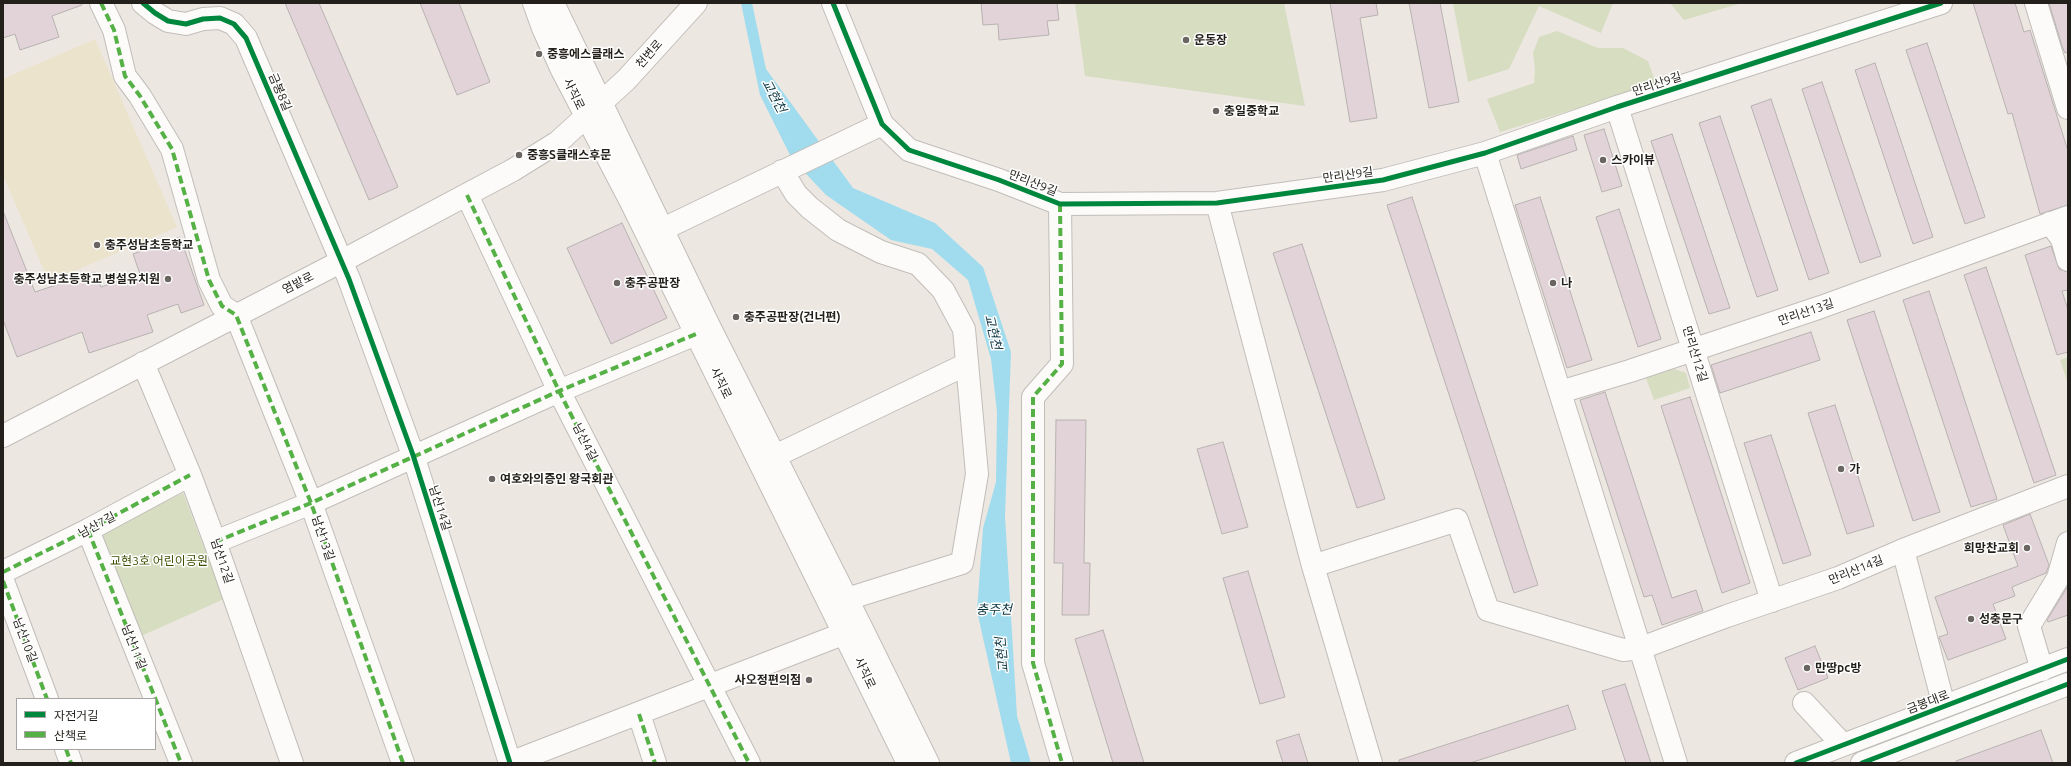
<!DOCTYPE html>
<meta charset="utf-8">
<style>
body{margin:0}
#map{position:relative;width:2071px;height:766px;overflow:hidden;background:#ede7e1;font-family:Ubuntu,"Noto Sans KR",sans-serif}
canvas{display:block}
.frame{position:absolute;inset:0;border:4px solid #231f1a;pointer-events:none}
.legend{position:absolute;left:16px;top:698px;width:140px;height:52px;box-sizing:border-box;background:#fff;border:1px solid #a7a5a3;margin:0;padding:5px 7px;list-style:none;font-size:12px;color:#231f1a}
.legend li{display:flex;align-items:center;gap:8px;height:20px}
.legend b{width:20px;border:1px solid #a7a5a3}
</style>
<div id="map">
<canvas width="2071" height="766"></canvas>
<div class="frame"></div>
<ul class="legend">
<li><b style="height:5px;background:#00873e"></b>자전거길</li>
<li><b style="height:5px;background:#55b145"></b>산책로</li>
</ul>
</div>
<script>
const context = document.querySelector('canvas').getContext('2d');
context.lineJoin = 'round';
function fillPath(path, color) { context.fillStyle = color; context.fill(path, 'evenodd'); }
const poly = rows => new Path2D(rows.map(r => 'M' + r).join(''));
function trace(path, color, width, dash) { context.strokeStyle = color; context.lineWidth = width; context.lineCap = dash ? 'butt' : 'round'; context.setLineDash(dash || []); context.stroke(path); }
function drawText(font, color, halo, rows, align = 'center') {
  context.font = font + ' Ubuntu,"Noto Sans KR",sans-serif'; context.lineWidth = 3; context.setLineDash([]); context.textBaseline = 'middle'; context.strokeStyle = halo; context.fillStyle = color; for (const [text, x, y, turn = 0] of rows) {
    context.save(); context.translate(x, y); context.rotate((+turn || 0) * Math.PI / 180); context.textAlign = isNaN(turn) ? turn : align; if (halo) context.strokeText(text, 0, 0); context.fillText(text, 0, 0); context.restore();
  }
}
const green = poly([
 [1075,3,1284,3,1305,106,1085,76],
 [1453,3,1613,3,1601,33,1539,6,1509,69,1468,82],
 [1670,3,1742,3,1684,20],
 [1557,31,1598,48,1623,48,1648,61,1656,84,1500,132,1487,99,1534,83,1535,69,1533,53,1539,37],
 [2068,357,2068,384,2060,360],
 [1674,369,1686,373,1690,388,1654,400,1646,378],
 [183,493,224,599,139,637,99,534]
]);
const sand = poly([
 [95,39,177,227,49,282,3,175,3,79]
]);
const water = poly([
 [741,3,752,3,766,69,853,188,935,223,983,267,1011,352,1005,516,1017,716,1031,763,1011,763,977,611,983,528,996,482,997,412,991,359,968,280,932,249,891,240,826,195,792,159,760,95]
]);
const building = poly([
 [3,3,82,3,82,5,52,16,59,37,20,50,15,34,3,38,3,3],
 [285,3,319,3,398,187,369,200,285,3],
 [420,3,459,3,490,82,457,95,420,3],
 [981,3,1057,3,1059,20,1047,21,1049,35,999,40,998,24,983,25,981,3],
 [1330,3,1376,3,1378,15,1360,18,1377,118,1350,122,1330,3],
 [1409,3,1440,3,1459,102,1429,108,1409,3],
 [1973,3,2015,3,2024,32,2030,30,2068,151,2068,205,2040,214,2012,113,2008,114,1973,3],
 [2049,3,2068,3,2068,52,2065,53,2062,46,2049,3],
 [1927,43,1985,217,1965,224,1906,50,1927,43],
 [1875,63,1933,237,1913,244,1855,70,1875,63],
 [1822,82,1881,256,1860,263,1802,89,1822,82],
 [1771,99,1829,273,1809,280,1751,106,1771,99],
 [1720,116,1778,290,1757,297,1699,123,1720,116],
 [1604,129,1622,186,1602,192,1584,135,1604,129],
 [1672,134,1730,308,1709,314,1651,141,1672,134],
 [1573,136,1577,150,1521,169,1517,155,1573,136],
 [1412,197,1538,585,1514,593,1387,205,1412,197],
 [1540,197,1592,360,1567,368,1515,205,1540,197],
 [1619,209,1661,339,1638,347,1596,217,1619,209],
 [3,211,35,292,95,272,101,287,140,274,133,254,180,237,204,305,181,313,178,304,147,315,153,332,89,353,82,332,17,357,3,320,3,211],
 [622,223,667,318,611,344,567,248,622,223],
 [1302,244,1385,499,1357,508,1273,253,1302,244],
 [2051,246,2059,269,2068,272,2068,290,2062,291,2068,310,2068,352,2057,355,2025,255,2051,246],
 [1986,267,2056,475,2034,483,1964,275,1986,267],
 [1929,291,1997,499,1971,507,1903,300,1929,291],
 [1874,311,1940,512,1913,521,1847,320,1874,311],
 [1811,332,1820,360,1720,393,1711,365,1811,332],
 [1605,392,1672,598,1696,590,1703,611,1662,625,1652,595,1644,597,1580,400,1605,392],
 [1690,397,1750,583,1722,593,1661,406,1690,397],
 [1835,405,1874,526,1847,534,1808,413,1835,405],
 [1056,420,1086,420,1084,563,1090,563,1089,615,1062,615,1063,563,1054,563,1056,420],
 [1771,435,1811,555,1783,564,1744,443,1771,435],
 [1223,442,1248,527,1222,534,1197,449,1223,442],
 [2030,514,2049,565,2046,573,2012,587,2015,596,1993,604,2006,639,1948,660,1939,637,1948,634,1935,597,2018,566,2003,525,2030,514],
 [1248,571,1285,697,1260,704,1223,578,1248,571],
 [2068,586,2068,615,2048,622,2047,620,2068,586],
 [1103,630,1144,763,1113,763,1075,639,1103,630],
 [1815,646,1828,678,1798,690,1785,658,1815,646],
 [1625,684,1651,763,1626,763,1602,691,1625,684],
 [1568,705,1576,729,1470,763,1399,763,1399,760,1568,705],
 [2041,730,2053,763,1956,763,1956,761,2041,730],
 [1299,734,1308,763,1283,763,1276,741,1299,734]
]);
const minor = poly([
 [101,3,114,30,125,76,140,96,172,149,209,280,222,306,236,315,311,503,403,763],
 [143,3,155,13,168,21,186,24,203,19,220,18,234,24,246,38,349,279,413,455,510,763],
 [534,3,543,28,562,70,630,200,908,763],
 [553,3,710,328,861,627,928,763],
 [833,3,882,124,909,150,999,180,1060,204,1217,203,1383,180,1485,153,1617,107,1941,3],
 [2036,3,2068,108],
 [1617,107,1772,601],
 [1485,153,1676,763],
 [782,171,796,194,810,208,838,230,881,252,918,264,943,290,964,329,977,474,962,563,847,599],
 [467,195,559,391,749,763],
 [1217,203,1313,566,1371,763],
 [1060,204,1062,364,1033,397,1033,663,1062,763],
 [2050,223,2062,239,2068,260],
 [663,229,882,124],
 [143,363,190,475,215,542,292,763],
 [1560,392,1630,371,1821,307,2068,217],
 [3,436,342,261,513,170,558,142,626,80,696,3],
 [775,456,967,364],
 [88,530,181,763],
 [215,542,311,503,559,391,696,334],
 [1903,550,1944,706],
 [1313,566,1457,520,1488,610,1623,650,1641,648,1727,616,1838,578,1903,550,2068,486],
 [3,572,88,530,190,475],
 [3,581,47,699],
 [2042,670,2029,626,2058,578,2068,543],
 [1804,703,1843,745],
 [639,714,655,763],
 [66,749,71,763],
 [510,763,858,628],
 [1796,763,2068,659],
 [1862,763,2068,684]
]);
const quiet = poly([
 [101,3,114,30,125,76,140,96,172,149,209,280,222,306,236,315,311,503,403,763],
 [467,195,559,391,749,763],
 [1060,204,1062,364,1033,397,1033,663,1062,763],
 [88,530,181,763],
 [215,542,311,503,559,391,696,334],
 [3,572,88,530,190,475],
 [3,581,47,699],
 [639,714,655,763],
 [66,749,71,763]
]);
const cycleway = poly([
 [143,3,155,13,168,21,186,24,203,19,220,18,234,24,246,38,349,279,413,455,510,763],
 [833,3,882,124,909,150,999,180,1060,204,1217,203,1383,180,1485,153,1617,107,1941,3],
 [1796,763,2068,659],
 [1862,763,2068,684]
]);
const markers = [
 [1186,40,4,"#6a6560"],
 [539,54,4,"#6a6560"],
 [1216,111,4,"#6a6560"],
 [519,155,4,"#6a6560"],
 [1603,160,4,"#6a6560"],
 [97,245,4,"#6a6560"],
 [168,279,4,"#6a6560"],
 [617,283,4,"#6a6560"],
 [1553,283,4,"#6a6560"],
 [736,317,4,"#6a6560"],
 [1841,469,4,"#6a6560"],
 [492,479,4,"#6a6560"],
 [2027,548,4,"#6a6560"],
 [1971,619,4,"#6a6560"],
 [1807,668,4,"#6a6560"],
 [809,680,4,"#6a6560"]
];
const poiNames = [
 ["운동장",1194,40],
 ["중흥에스클래스",547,54],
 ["충일중학교",1224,111],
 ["중흥S클래스후문",527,155],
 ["스카이뷰",1611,160],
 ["충주성남초등학교",105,245],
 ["충주성남초등학교 병설유치원",160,279,"right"],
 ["충주공판장",625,283],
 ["나",1561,283],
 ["충주공판장(건너편)",744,317],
 ["가",1849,469],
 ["여호와의증인 왕국회관",500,479],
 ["희망찬교회",2019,548,"right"],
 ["성충문구",1979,619],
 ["만땅pc방",1815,668],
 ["사오정편의점",801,680,"right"]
];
const streetNames = [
 ["천변로",649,54,-49],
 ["만리산9길",1657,84,-18],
 ["금봉8길",280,92,67],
 ["사직로",574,94,64],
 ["만리산9길",1348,175,-8],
 ["만리산9길",1033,183,21],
 ["염밭로",298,283,-27],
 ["만리산13길",1806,312,-19],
 ["만리산12길",1695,354,73],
 ["사직로",721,383,64],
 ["남산4길",585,442,63],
 ["남산14길",440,508,72],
 ["남산7길",97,525,-28],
 ["남산13길",323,538,71],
 ["남산12길",222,561,71],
 ["만리산14길",1856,570,-22],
 ["남산10길",25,640,69],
 ["남산11길",134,647,68],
 ["사직로",865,673,64],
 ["금봉대로",1928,702,-21]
];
const parkNames = [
 ["교현3호 어린이공원",159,561]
];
const waterNames = [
 ["교현천",774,96,62],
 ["교현천",993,332,77],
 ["충주천",994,610],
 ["교현천",1002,655,-96]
];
fillPath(green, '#d7ddc1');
fillPath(sand, '#ebe3cc');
fillPath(water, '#a1dcee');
fillPath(building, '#e1d3d8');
trace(building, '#b7b2b1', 1);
trace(minor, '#c1bdb8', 24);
trace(minor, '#fcfbfa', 22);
trace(quiet, '#55b145', 4, [8, 4]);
trace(cycleway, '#00873e', 5);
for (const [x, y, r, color] of markers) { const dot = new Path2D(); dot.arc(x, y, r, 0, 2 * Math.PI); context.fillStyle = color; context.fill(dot); trace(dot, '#fff', 1.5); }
drawText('bold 12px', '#231f1a', '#fff', poiNames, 'left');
drawText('12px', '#231f1a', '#fff', streetNames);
drawText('12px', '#3d4f00', '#fff', parkNames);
drawText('italic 13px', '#09333f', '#fff', waterNames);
</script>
